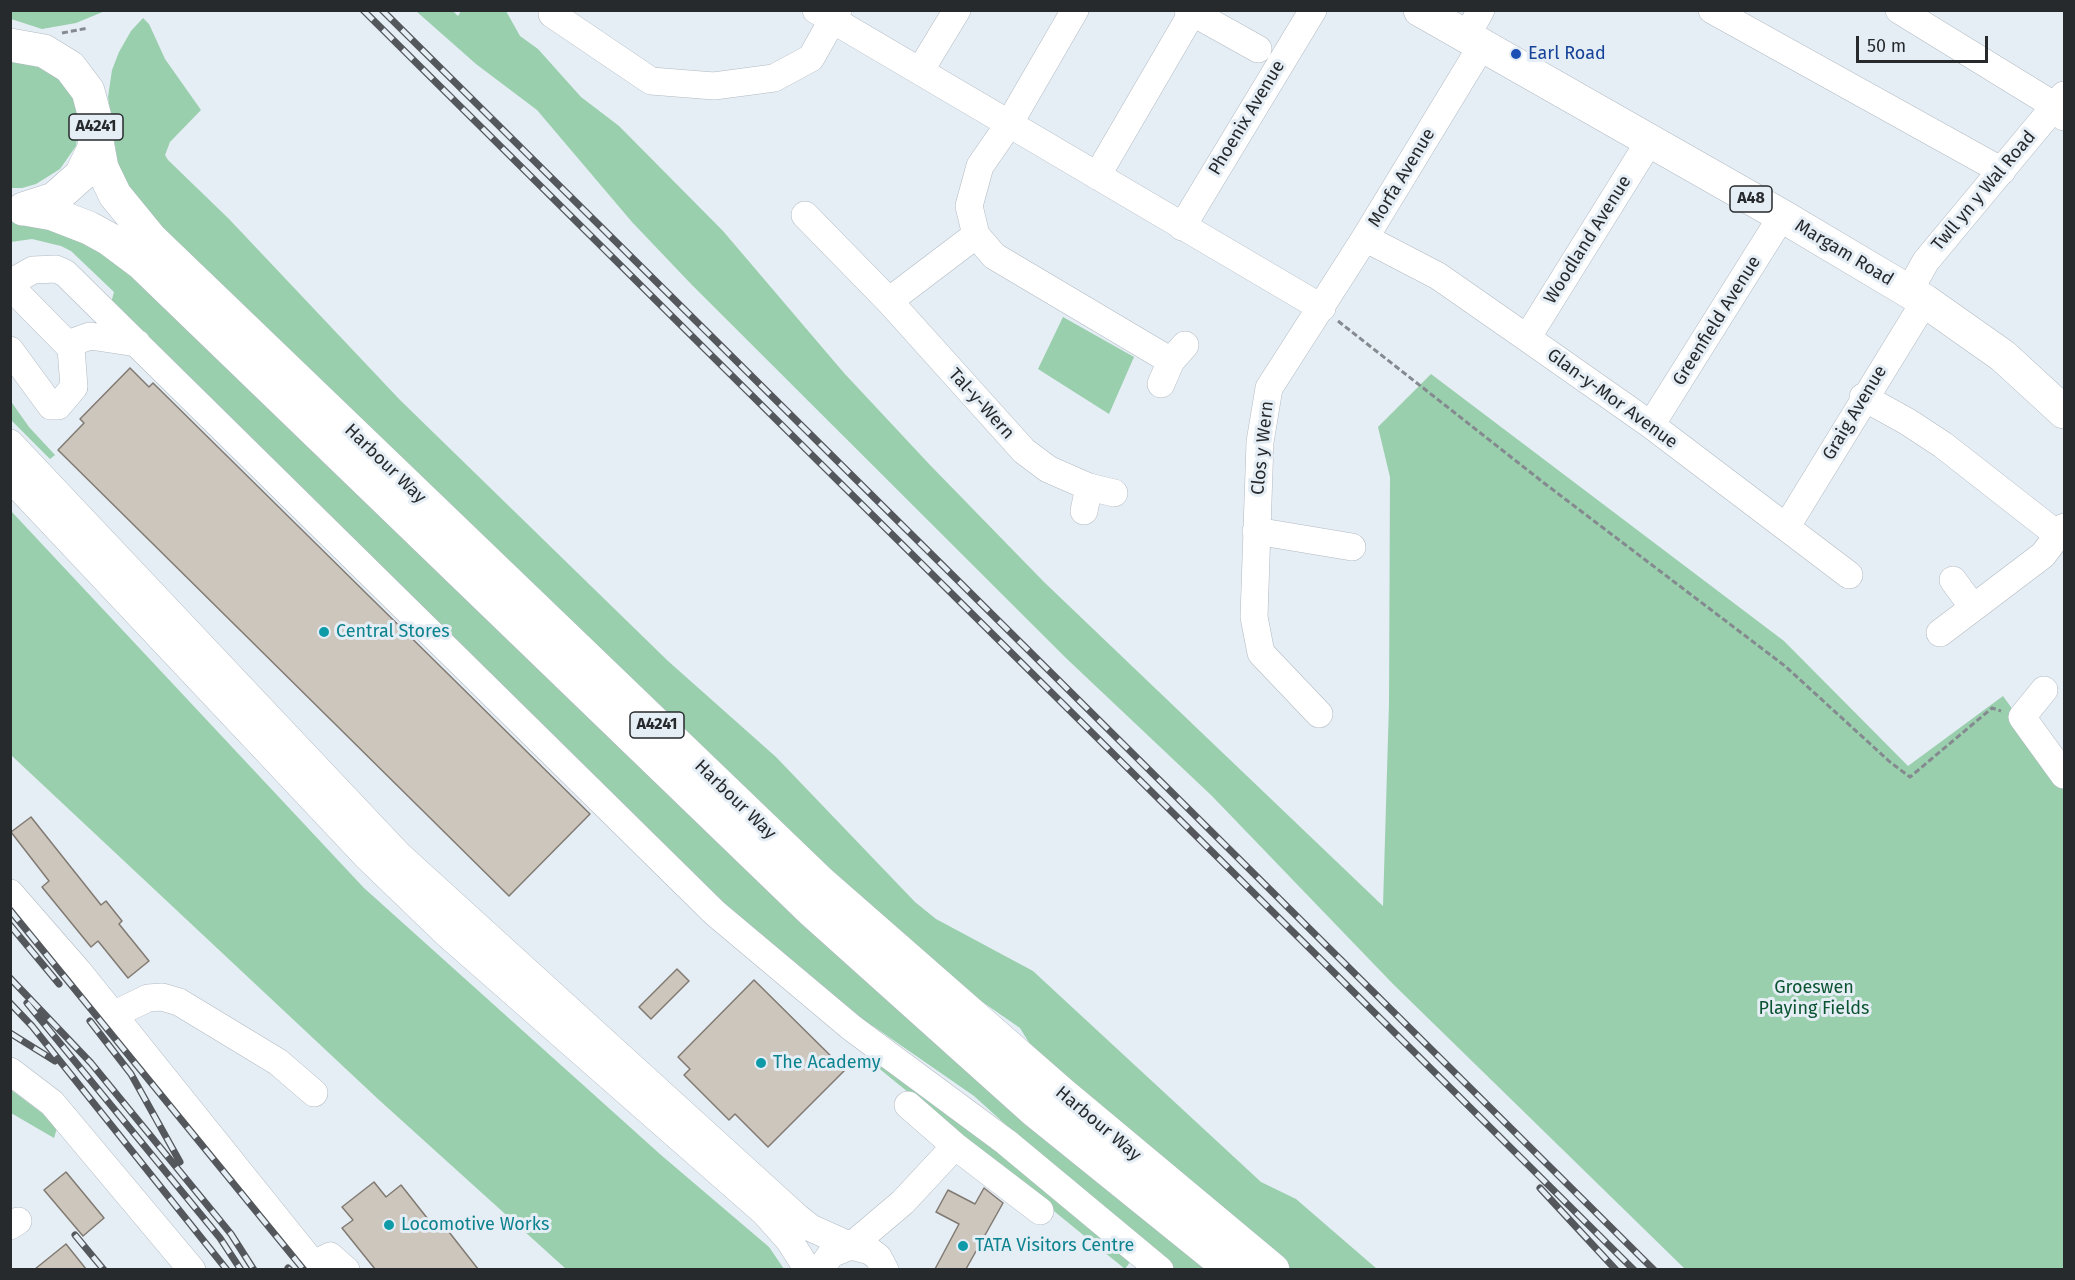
<!DOCTYPE html>
<style>
body{margin:0}
#map{position:relative;width:2075px;height:1280px;overflow:hidden;background:#e5edf5;font-family:"Fira Sans",sans-serif}
canvas{display:block}
.frame{position:absolute;inset:0;border:12px solid #272a2d;pointer-events:none}
.scale{position:absolute;left:1856px;top:36px;width:132px;height:27px;box-sizing:border-box;border:3px solid #272a2d;border-top:0;padding-left:8px;font-size:18px;line-height:21px;white-space:nowrap;color:#272a2d;-webkit-text-stroke:4px #e5edf5;paint-order:stroke}
</style>
<div id="map">
<canvas width="2075" height="1280"></canvas>
<div class="frame"></div>
<div class="scale">50 m</div>
</div>
<script>
const context = document.querySelector('canvas').getContext('2d');
context.lineJoin = 'round';
function fillPath(path, color) { context.fillStyle = color; context.fill(path, 'evenodd'); }
const poly = rows => new Path2D(rows.map(r => 'M' + r).join(''));
function trace(path, color, width, dash) { context.strokeStyle = color; context.lineWidth = width; context.lineCap = dash ? 'butt' : 'round'; context.setLineDash(dash || []); context.stroke(path); }
function drawText(font, color, halo, rows, align = 'center') {
  context.font = font + ' "Fira Sans",sans-serif'; context.lineWidth = 6; context.setLineDash([]); context.textBaseline = 'middle'; context.strokeStyle = halo; context.fillStyle = color; for (const [text, x, y, turn = 0] of rows) {
    context.save(); context.translate(x, y); context.rotate((+turn || 0) * Math.PI / 180); context.textAlign = isNaN(turn) ? turn : align; if (halo) context.strokeText(text, 0, 0); context.fillText(text, 0, 0); context.restore();
  }
}
const green = poly([
 [10,11,11,10,105,11,76,23,42,29,11,19],
 [416,11,453,11,458,16,461,11,506,11,520,36,538,49,581,97,619,126,723,231,844,373,930,465,1044,582,1383,906,1389,704,1390,477,1378,427,1431,374,1784,641,1908,766,2003,696,2064,781,2064,1269,1685,1269,1393,984,1212,796,1067,659,692,285,632,222,537,110,476,64],
 [143,18,149,24,165,59,201,110,170,142,165,155,168,160,229,219,400,400,668,661,776,757,915,902,936,919,1033,971,1261,1182,1296,1199,1377,1269,1287,1269,1033,1049,1020,1028,932,967,141,209,118,166,108,97,112,70,119,52,131,31],
 [11,59,22,59,57,74,73,95,79,120,76,146,60,169,36,184,22,188,11,188],
 [10,218,32,220,102,249,1211,1269,1171,1269,1120,1228,974,1096,873,1026,868,1032,673,863,111,303,114,292,71,251,61,246,32,239,11,242],
 [1063,317,1134,357,1109,414,1038,369],
 [10,400,29,427,55,455,50,459,11,420],
 [11,511,364,888,661,1155,769,1247,784,1269,566,1269,378,1099,11,755],
 [870,1051,1133,1258,1125,1269,865,1057],
 [10,1089,58,1125,54,1138,11,1113]
]);
const building = poly([
 [130,368,149,387,153,383,590,814,509,896,58,450,84,423,80,419,130,368],
 [31,817,101,905,106,901,122,921,119,924,149,961,128,978,98,941,91,947,42,887,49,881,11,832,31,817],
 [677,969,689,981,651,1019,639,1007,677,969],
 [754,980,845,1070,768,1147,735,1114,729,1120,684,1075,690,1069,678,1057,754,980],
 [66,1172,104,1218,83,1236,44,1190,66,1172],
 [374,1182,386,1197,401,1185,435,1228,442,1223,478,1269,375,1269,342,1228,353,1220,342,1207,374,1182],
 [984,1188,1003,1203,966,1269,935,1269,959,1224,936,1212,948,1190,975,1204,984,1188],
 [66,1244,86,1269,35,1269,66,1244]
]);
const path = poly([
 [62,33,88,28],
 [1338,321,1544,483,1785,666,1890,762,1910,777,1992,708,2001,711]
]);
const minor = poly([
 [816,10,1322,308],
 [1075,10,1009,124,980,166,969,206,976,235,994,256,1171,361],
 [1188,10,1258,49],
 [1712,10,2002,171],
 [1899,10,2055,106,2064,117],
 [552,14,651,81,714,86,774,78,811,58,838,10],
 [1466,37,1481,10],
 [920,71,957,10],
 [1097,176,1192,13],
 [805,215,889,301,1024,451,1048,469,1089,487,1114,493],
 [1182,227,1313,10],
 [1365,238,1438,276,1527,338,1651,425,1849,575],
 [10,283,33,270,56,269,65,273,715,913,852,1028,1006,1142,1160,1270],
 [10,286,71,348],
 [1909,291,1926,261,2064,95],
 [889,301,976,235],
 [1527,338,1649,142],
 [10,350,51,406,58,406,74,387,71,348,76,341,90,336,137,343],
 [1161,384,1171,361,1185,345],
 [1863,397,1908,422,1943,445,2058,535],
 [1651,425,1782,216],
 [10,443,399,855,797,1217,811,1228,851,1246,903,1202,955,1146],
 [10,478,367,857,447,934,764,1212,789,1240,808,1270],
 [1084,511,1089,487],
 [1787,526,1925,301],
 [1256,531,1352,547],
 [1953,580,1972,606],
 [1940,633,2043,555,2064,527],
 [2044,690,2022,717,2064,775],
 [1319,714,1261,653,1254,617,1260,442,1269,388,1365,238,1481,47],
 [10,893,78,971,318,1270],
 [113,1015,148,998,162,997,179,1002,278,1062,314,1093],
 [10,1071,52,1103,192,1270],
 [908,1105,955,1146,1040,1211],
 [10,1226,18,1221],
 [314,1264,330,1256,346,1270],
 [820,1270,831,1254,851,1246,870,1251,878,1257,885,1270]
]);
const major = poly([
 [1420,10,1782,216,1925,301,2003,356,2064,412],
 [10,45,44,51,70,67,88,91,96,121,94,148,81,175,54,199,23,209],
 [96,136,102,168,115,195,151,239,820,882,1061,1093,1273,1270],
 [25,209,53,214,89,228,109,239,141,263,811,910,1035,1111,1232,1270]
]);
const rail = poly([
 [363,10,1634,1270],
 [382,10,1654,1270],
 [10,910,304,1270],
 [10,925,59,984],
 [10,978,91,1063,231,1234,254,1270],
 [10,1003,32,1026,227,1270],
 [27,1003,220,1238,241,1270],
 [90,1021,131,1074,180,1162],
 [10,1033,55,1061],
 [1540,1188,1616,1270],
 [75,1235,104,1270],
 [288,1268,290,1270]
]);
const markers = [
 [1516,54,6,"#1a4fb4"],
 [324,632,6,"#0f9aa8"],
 [761,1063,6,"#0f9aa8"],
 [389,1225,6,"#0f9aa8"],
 [963,1246,6,"#0f9aa8"]
];
const shields = [
 [96,127,54],
 [1751,199,42],
 [657,725,54]
];
const shieldNames = [
 ["A4241",96,127],
 ["A48",1751,199],
 ["A4241",657,725]
];
const transitNames = [
 ["Earl Road",1528,54]
];
const streetNames = [
 ["Phoenix Avenue",1247,118,-59],
 ["Morfa Avenue",1402,178,-59],
 ["Twll yn y Wal Road",1984,191,-50],
 ["Woodland Avenue",1588,240,-58],
 ["Margam Road",1844,253,31],
 ["Greenfield Avenue",1717,321,-58],
 ["Glan-y-Mor Avenue",1612,399,36],
 ["Tal-y-Wern",981,404,48],
 ["Graig Avenue",1855,413,-59],
 ["Clos y Wern",1263,448,-84],
 ["Harbour Way",385,464,44],
 ["Harbour Way",735,800,44],
 ["Harbour Way",1098,1124,40]
];
const cultureNames = [
 ["Central Stores",336,632],
 ["The Academy",773,1063],
 ["Locomotive Works",401,1225],
 ["TATA Visitors Centre",975,1246]
];
const parkNames = [
 ["Groeswen",1814,988],
 ["Playing Fields",1814,1009]
];
fillPath(green, '#99cfac');
fillPath(building, '#cdc6bd');
trace(building, '#807a72', 1.5);
trace(minor, '#b2bac2', 28);
trace(major, '#b2bac2', 34);
trace(path, '#848a8f', 3, [6, 3]);
trace(minor, '#fff', 27);
trace(major, '#fff', 33);
trace(rail, '#54585c', 7);
trace(rail, '#e5edf5', 4.5, [14]);
for (const [x, y, r, color] of markers) { const dot = new Path2D(); dot.arc(x, y, r, 0, 2 * Math.PI); context.fillStyle = color; context.fill(dot); trace(dot, '#e5edf5', 2); }
for (const [x, y, w] of shields) { const box = new Path2D(); box.roundRect(x - w / 2, y - 13, w, 26, 4.5); context.fillStyle = '#e5edf5'; context.fill(box); trace(box, '#272a2d', 1.5); }
drawText('bold 16px', '#272a2d', null, shieldNames);
drawText('18px', '#164399', '#e5edf5', transitNames, 'left');
drawText('18px', '#272a2d', '#e5edf5', streetNames);
drawText('18px', '#0d838f', '#e5edf5', cultureNames, 'left');
drawText('18px', '#0b5431', '#e5edf5', parkNames);
</script>
